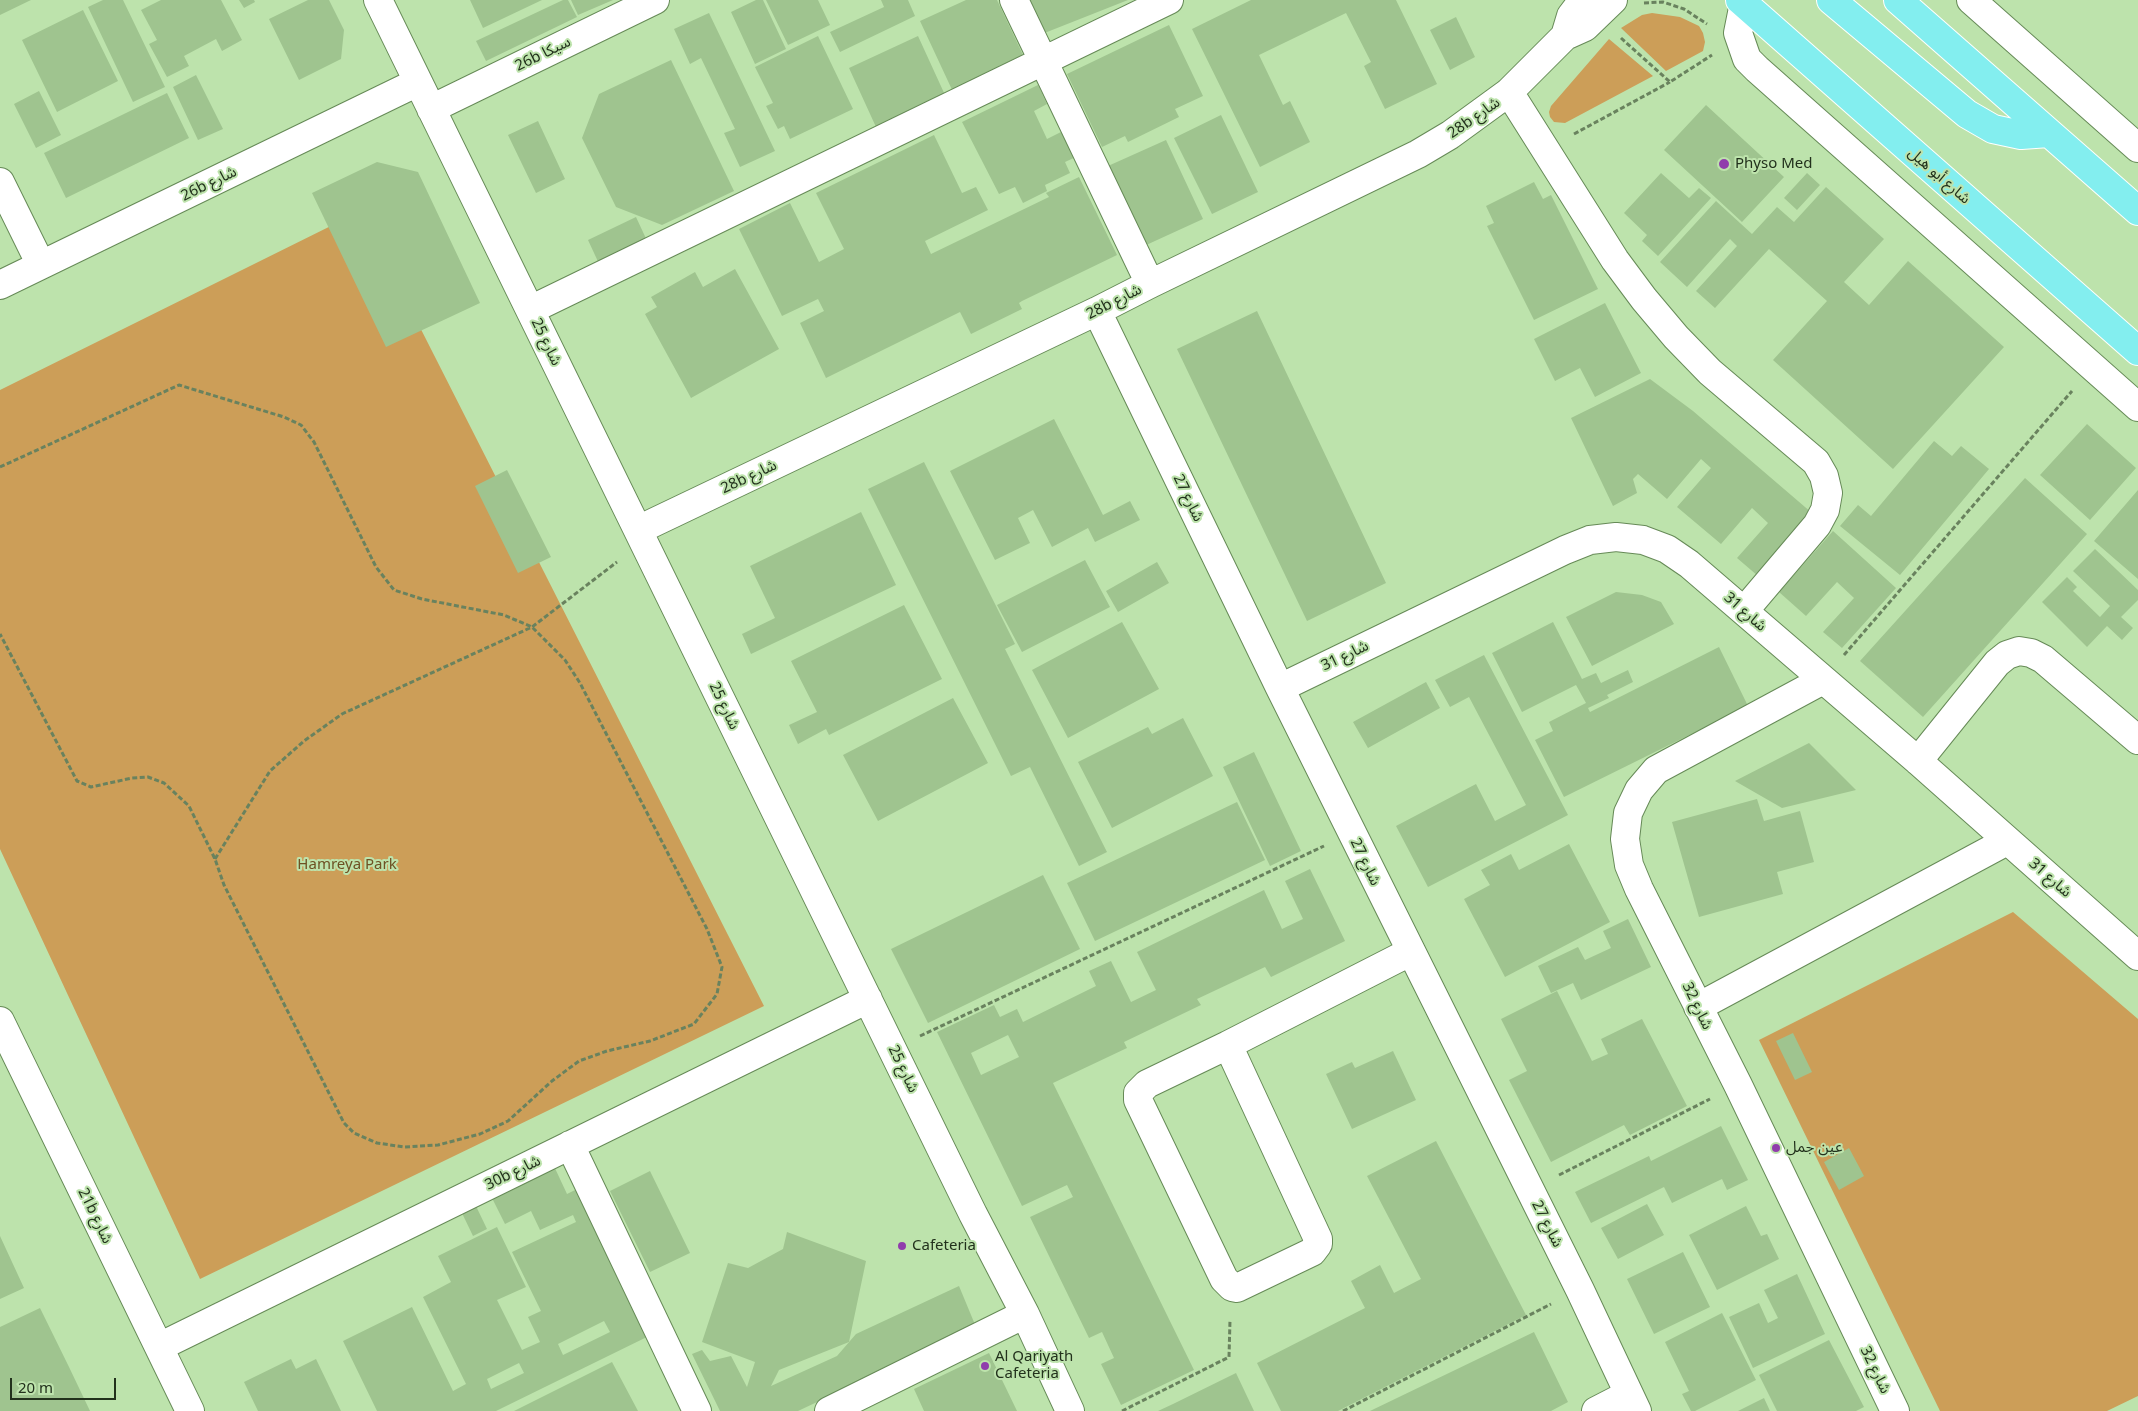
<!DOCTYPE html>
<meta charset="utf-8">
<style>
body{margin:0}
#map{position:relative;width:2138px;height:1411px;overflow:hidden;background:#bde3ac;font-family:"Noto Sans",sans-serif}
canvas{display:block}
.scale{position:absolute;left:10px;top:1378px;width:106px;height:22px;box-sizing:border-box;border:2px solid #22311c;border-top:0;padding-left:6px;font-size:15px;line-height:18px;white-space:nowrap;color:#22311c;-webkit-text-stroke:4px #bde3ac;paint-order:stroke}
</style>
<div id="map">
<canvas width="2138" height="1411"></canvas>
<div class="scale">20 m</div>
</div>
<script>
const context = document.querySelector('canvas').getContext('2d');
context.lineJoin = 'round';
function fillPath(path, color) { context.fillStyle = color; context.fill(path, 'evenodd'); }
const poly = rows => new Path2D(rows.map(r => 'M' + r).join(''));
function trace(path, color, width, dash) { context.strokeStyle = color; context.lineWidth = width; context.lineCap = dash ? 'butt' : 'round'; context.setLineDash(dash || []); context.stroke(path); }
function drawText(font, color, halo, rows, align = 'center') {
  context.font = font + ' "Noto Sans","Noto Sans Arabic",sans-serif'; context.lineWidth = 4; context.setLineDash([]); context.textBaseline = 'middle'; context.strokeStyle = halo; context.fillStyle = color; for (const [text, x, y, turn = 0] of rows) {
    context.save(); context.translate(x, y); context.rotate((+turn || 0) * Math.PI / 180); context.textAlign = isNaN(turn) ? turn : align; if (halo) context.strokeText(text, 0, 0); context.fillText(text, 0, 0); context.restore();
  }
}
const green = poly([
 [1652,13,1680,17,1699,26,1703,33,1705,42,1703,51,1666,71,1621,28,1642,15],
 [1609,39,1653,76,1565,123,1554,122,1550,117,1549,112,1551,106],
 [361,211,764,1006,200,1279,0,849,0,390],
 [2013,912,2138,1019,2138,1396,2107,1411,1940,1411,1759,1040]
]);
const building = poly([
 [0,0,31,0,0,15],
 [103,0,123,0,165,87,133,102,88,7],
 [161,0,221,0,242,40,222,51,216,39,184,56,189,66,167,77,149,44,157,40,141,10],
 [239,0,254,0,255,2,244,8],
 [308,0,329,0,344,30,341,59,299,80,269,19],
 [470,0,542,0,483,28],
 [563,0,568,0,577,17,486,61,476,41],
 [571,0,613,0,578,15],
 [756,0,763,0,786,49,755,64,731,12],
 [766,0,818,0,830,25,788,45],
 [881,0,908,0,915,16,840,52,830,32,884,7],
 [966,0,997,0,1023,55,999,66,1002,72,954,94,920,21],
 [1026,0,1128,0,1042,34],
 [1251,0,1396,0,1437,84,1385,109,1364,66,1371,62,1346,13,1259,55,1283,105,1290,101,1310,142,1260,167,1192,29],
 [83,10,118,81,57,112,22,40],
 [709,13,775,151,740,167,724,133,735,129,701,58,690,64,674,29],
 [1456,17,1475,57,1450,70,1430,30],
 [1169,25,1203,96,1175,109,1179,117,1128,142,1125,136,1102,147,1067,74],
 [818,36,853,109,790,139,784,126,778,129,766,106,773,103,755,67],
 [918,36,945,95,876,127,849,68],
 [671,60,734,191,662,225,616,207,582,138,599,94],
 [196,75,223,129,198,140,173,87],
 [1038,85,1047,104,1034,111,1047,139,1065,130,1078,156,1065,162,1070,173,1045,185,1047,191,1023,203,1015,187,999,194,962,122],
 [39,91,61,135,36,148,14,104],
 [167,93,189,138,66,198,44,153],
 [1706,105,1784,177,1742,222,1664,150],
 [1221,115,1258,192,1212,214,1174,138],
 [538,121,565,179,536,193,508,135],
 [934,135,962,193,976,187,988,210,925,241,931,254,1049,197,1046,193,1079,177,1117,255,1022,301,1019,303,1022,309,971,334,960,312,826,378,800,323,824,311,818,299,782,316,739,229,790,203,819,262,844,249,816,193],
 [1166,140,1203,219,1144,246,1108,166],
 [377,162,418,172,480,303,386,347,312,193],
 [1661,173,1689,198,1699,188,1711,198,1658,256,1642,241,1647,235,1624,213],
 [1807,173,1820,185,1797,210,1784,198],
 [1534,182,1543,199,1551,195,1598,289,1534,320,1487,226,1494,223,1486,206],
 [1826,187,1884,239,1844,282,1869,305,1908,261,2004,347,1893,469,1773,360,1827,301,1769,249,1715,308,1696,291,1737,246,1730,239,1687,287,1660,262,1716,201,1752,234,1777,207,1794,222],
 [636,217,649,245,601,268,588,240],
 [735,269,779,349,691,398,645,314,657,307,651,297,695,272,703,287],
 [1605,303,1641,373,1595,397,1580,368,1555,381,1534,339],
 [1257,311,1386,583,1307,621,1177,349],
 [1650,379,1693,411,1819,519,1765,582,1737,558,1768,523,1752,508,1721,544,1677,507,1711,468,1701,459,1667,499,1638,474,1633,479,1637,493,1613,506,1571,418],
 [1054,419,1103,515,1130,501,1140,520,1095,542,1088,528,1052,547,1033,510,1018,518,1030,543,995,560,950,471],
 [2087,424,2136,468,2090,520,2040,475],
 [1934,441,1952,456,1961,446,1989,469,1900,575,1840,526,1858,505,1871,516],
 [924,462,1015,644,1005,649,1107,852,1079,866,1030,767,1011,776,868,489],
 [507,470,551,557,518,573,475,486],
 [2025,478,2087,534,1923,717,1860,661],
 [2138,490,2138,579,2094,541],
 [861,512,896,585,751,654,742,634,775,618,750,566],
 [1833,531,1896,588,1842,648,1823,632,1854,598,1837,582,1806,616,1779,592],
 [2095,549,2138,590,2138,600,2121,617,2133,628,2122,640,2107,626,2087,647,2042,602,2067,577,2077,587,2073,591,2100,617,2110,606,2073,571],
 [1085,560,1110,607,1022,652,997,605],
 [1157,562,1169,583,1118,612,1106,591],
 [1616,592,1642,595,1661,602,1674,624,1592,666,1566,617],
 [904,605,942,679,829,735,826,729,798,744,789,725,817,712,791,661],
 [1122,622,1159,689,1068,738,1032,670],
 [1553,622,1582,679,1596,673,1601,683,1628,670,1633,682,1607,695,1609,698,1588,708,1590,712,1719,647,1748,706,1564,797,1535,740,1553,731,1549,722,1586,703,1576,685,1522,712,1492,653],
 [1484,655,1568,815,1428,887,1396,826,1476,784,1495,821,1526,805,1469,697,1450,707,1435,680],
 [1426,682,1440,708,1368,748,1353,722],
 [953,698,988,763,878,821,843,755],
 [1183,718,1213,776,1112,828,1078,762,1148,727,1152,734],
 [1809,743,1856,790,1782,808,1735,781],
 [1254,752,1301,851,1270,866,1223,767],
 [1757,799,1764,821,1800,811,1814,862,1777,872,1783,894,1699,917,1672,822],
 [1237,802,1265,860,1095,941,1067,883],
 [1569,844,1610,922,1505,977,1464,899,1490,885,1481,870,1511,854,1519,870],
 [1310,869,1345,941,1271,977,1265,967,1197,999,1201,1005,1124,1042,1127,1048,1053,1083,1194,1370,1121,1405,1101,1364,1114,1358,1102,1332,1089,1338,1030,1217,1073,1197,1067,1185,1022,1206,937,1032,994,1005,1000,1017,1017,1009,1023,1022,1096,986,1089,971,1111,961,1131,1002,1156,990,1137,952,1264,890,1282,929,1303,919,1285,881],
 [1008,1035,1019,1057,981,1075,971,1053],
 [1043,875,1080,949,928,1023,891,949],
 [1628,919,1651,967,1581,1000,1573,983,1551,993,1538,966,1578,947,1585,960,1611,948,1603,931],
 [1557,991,1592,1061,1608,1054,1601,1039,1642,1019,1687,1106,1630,1135,1624,1125,1551,1162,1509,1080,1527,1071,1501,1019],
 [1793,1033,1812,1072,1795,1080,1776,1041],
 [1393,1051,1416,1100,1352,1129,1326,1074,1352,1062,1355,1068],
 [1721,1126,1748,1180,1727,1190,1722,1179,1672,1203,1664,1187,1591,1223,1575,1192,1649,1156,1651,1161],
 [1436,1141,1526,1315,1338,1411,1281,1411,1257,1363,1365,1308,1351,1281,1380,1265,1394,1293,1421,1279,1367,1176],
 [1849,1148,1864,1176,1839,1190,1824,1162],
 [553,1164,567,1194,581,1187,653,1334,496,1411,377,1411,343,1341,412,1307,453,1391,466,1384,423,1297,451,1282,438,1256,497,1227,526,1287,497,1300,522,1350,540,1342,528,1317,541,1311,512,1252,576,1222,573,1215,540,1230,531,1211,505,1224,490,1194],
 [604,1321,610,1332,563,1355,558,1344],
 [519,1363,524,1373,491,1389,487,1379],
 [650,1171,690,1253,650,1272,610,1191],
 [475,1204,487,1229,473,1236,461,1211],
 [1647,1204,1664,1235,1618,1259,1601,1228],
 [1746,1206,1761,1236,1767,1234,1779,1259,1717,1290,1689,1235],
 [787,1232,866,1261,849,1342,779,1370,771,1386,837,1356,856,1334,959,1286,976,1327,798,1411,720,1411,692,1354,702,1350,710,1361,731,1356,747,1387,755,1362,702,1342,728,1263,748,1268,783,1249],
 [0,1236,24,1288,0,1299],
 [1683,1252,1710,1307,1654,1334,1627,1279],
 [1797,1274,1825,1334,1753,1368,1729,1317,1759,1303,1768,1323,1778,1318,1764,1290],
 [40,1308,69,1367,90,1411,0,1411,0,1327],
 [1722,1313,1756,1380,1695,1411,1691,1411,1682,1394,1689,1391,1665,1342],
 [1534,1332,1568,1402,1551,1411,1370,1411],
 [1829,1340,1864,1407,1856,1411,1777,1411,1759,1375],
 [989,1353,1017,1411,924,1411,914,1389],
 [291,1359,296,1369,316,1359,341,1411,258,1411,244,1382],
 [612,1362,638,1411,514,1411],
 [1236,1373,1254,1411,1158,1411,1173,1404],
 [1764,1398,1770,1411,1738,1411]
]);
const path = poly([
 [1644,3,1663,2,1684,9,1707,24],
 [1621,38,1670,82,1712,55],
 [1574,134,1670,82],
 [0,467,179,385,284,417,301,425,314,442,376,567,394,590,422,599,504,615,532,627,565,660,580,683,707,929,722,967,717,994,694,1024,650,1041,607,1051,579,1061,552,1081,508,1121,480,1134,438,1145,404,1147,377,1143,354,1133,344,1123,224,885,215,859,189,806,164,783,148,777,132,778,91,787,77,781,0,634],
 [1844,655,2072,391],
 [215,859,270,771,304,741,342,714,532,627,617,562],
 [920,1036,1324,846],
 [1559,1175,1710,1099],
 [1122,1411,1229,1357,1230,1320],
 [1343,1411,1551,1304]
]);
const minor = poly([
 [378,0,973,1214,1025,1314,1070,1411],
 [1014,0,1150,284],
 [1971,0,2138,148],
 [1744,3,1738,33,1747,59,1757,69,2138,407],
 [1565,36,1571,16,1583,0],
 [1509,92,1615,260,1644,299,1676,337,1710,372,1816,462,1824,476,1828,493,1825,510,1817,525,1744,611],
 [431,109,655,0],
 [0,182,41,265],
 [0,285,418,82],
 [530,310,1169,0],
 [1097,311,1280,688,1580,1290,1637,1411],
 [638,530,1097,311,1150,284,1418,154,1450,135,1509,92,1565,36,1585,27,1613,0],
 [1823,680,1656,770,1639,790,1628,813,1625,839,1629,865,1639,889,1738,1085,1895,1411],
 [1280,688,1565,550,1590,540,1616,537,1643,540,1667,549,1689,564,1918,761,2138,956],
 [1918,761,1997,663,2007,655,2019,651,2031,653,2043,659,2138,740],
 [1698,1007,2007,841],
 [0,1021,190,1411],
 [1228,1045,1318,1239,1318,1244,1312,1252,1237,1288,1232,1287,1224,1279,1138,1100,1138,1093,1147,1084,1228,1045],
 [1228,1045,1410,952],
 [570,1145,697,1411],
 [159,1347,868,999],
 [829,1411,1025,1314],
 [1596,1411,1629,1394]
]);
const major = poly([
 [1740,0,2138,351],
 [1831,0,1967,114,1993,129,2021,135,2049,133],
 [1898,0,2138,211]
]);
const markers = [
 [1724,164,6,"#903dac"],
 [1776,1148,5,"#903dac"],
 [902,1246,5,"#903dac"],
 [985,1366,5,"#903dac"]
];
const streetNames = [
 ["26b سيكا",543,54,-26],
 ["28b شارع",1474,118,-35],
 ["شارع أبو هيل",1939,176,41],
 ["26b شارع",209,184,-26],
 ["28b شارع",1114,302,-27],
 ["شارع 25",546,342,64],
 ["28b شارع",749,477,-25],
 ["شارع 27",1188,498,64],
 ["شارع 31",1745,612,41],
 ["شارع 31",1345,656,-26],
 ["شارع 25",724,706,64],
 ["شارع 27",1365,862,64],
 ["شارع 31",2050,878,41],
 ["شارع 32",1697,1006,64],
 ["شارع 25",903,1069,64],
 ["30b شارع",513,1173,-26],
 ["21b شارع",95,1216,64],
 ["شارع 27",1547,1224,63],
 ["شارع 32",1875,1370,64]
];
const poiNames = [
 ["Physo Med",1735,164],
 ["عين جمل",1786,1148],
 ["Cafeteria",912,1246],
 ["Al Qariyath",995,1357],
 ["Cafeteria",995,1374]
];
const parkNames = [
 ["Hamreya Park",347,865]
];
fillPath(green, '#cc9e58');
fillPath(building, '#9fc48f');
trace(minor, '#668a57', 30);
trace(major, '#fff', 30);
trace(path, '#69825e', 3, [5, 2.5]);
trace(minor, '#fff', 28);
trace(major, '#83eeef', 28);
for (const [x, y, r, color] of markers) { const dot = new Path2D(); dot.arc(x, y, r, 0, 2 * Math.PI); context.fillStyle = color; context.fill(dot); trace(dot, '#bde3ac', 2); }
drawText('15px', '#22311c', '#bde3ac', streetNames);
drawText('15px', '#22311c', '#bde3ac', poiNames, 'left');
drawText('15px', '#6e5123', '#bde3ac', parkNames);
</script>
